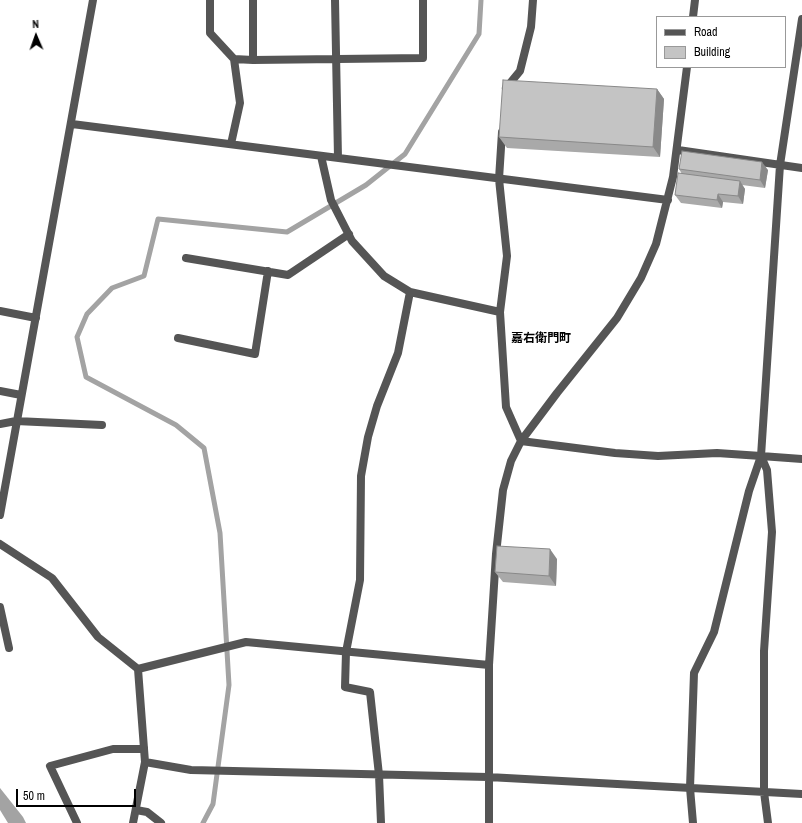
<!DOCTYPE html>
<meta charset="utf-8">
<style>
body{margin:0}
#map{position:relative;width:802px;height:823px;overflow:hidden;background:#fff;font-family:"Archivo Narrow",sans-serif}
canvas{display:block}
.legend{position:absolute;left:656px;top:16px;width:130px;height:52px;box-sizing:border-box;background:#fff;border:1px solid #999;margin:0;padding:5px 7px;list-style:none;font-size:12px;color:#000}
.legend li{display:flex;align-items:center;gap:8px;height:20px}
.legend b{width:20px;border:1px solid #999}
.north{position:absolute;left:16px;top:16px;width:40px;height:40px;-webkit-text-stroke:3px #fff;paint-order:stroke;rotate:358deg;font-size:11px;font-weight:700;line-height:16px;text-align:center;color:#000}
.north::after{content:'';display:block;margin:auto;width:14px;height:18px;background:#000;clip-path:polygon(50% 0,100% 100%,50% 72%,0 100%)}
.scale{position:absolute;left:16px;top:789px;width:120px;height:18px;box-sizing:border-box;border:2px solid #000;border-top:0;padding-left:5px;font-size:12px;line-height:14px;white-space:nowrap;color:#000;-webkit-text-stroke:3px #fff;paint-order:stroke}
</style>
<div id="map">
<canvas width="802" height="823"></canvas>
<ul class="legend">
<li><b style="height:5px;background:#555"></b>Road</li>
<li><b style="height:11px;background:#c4c4c4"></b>Building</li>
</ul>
<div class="north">N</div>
<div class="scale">50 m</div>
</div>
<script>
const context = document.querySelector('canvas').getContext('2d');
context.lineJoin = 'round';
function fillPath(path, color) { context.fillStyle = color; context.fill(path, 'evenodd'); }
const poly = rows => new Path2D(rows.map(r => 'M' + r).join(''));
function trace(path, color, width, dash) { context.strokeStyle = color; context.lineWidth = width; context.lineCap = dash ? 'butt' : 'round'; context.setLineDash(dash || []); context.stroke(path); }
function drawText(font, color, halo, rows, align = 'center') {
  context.font = font + ' "Archivo Narrow","Noto Sans JP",sans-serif'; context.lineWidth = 3.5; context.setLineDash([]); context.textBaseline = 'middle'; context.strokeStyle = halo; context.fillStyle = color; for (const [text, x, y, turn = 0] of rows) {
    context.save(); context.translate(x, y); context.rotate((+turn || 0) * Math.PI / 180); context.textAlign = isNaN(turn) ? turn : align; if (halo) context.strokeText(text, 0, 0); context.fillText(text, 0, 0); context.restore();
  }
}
const water = poly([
 [0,788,23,817,26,823,8,823,0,810]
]);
const stream = poly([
 [203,823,213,804,229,685,220,533,204,448,176,425,86,377,77,337,87,314,112,288,144,276,158,219,287,232,366,185,405,154,479,34,481,0]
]);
const lane = poly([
 [506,88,520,71,531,27,533,0],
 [499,179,502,132],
 [346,652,345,687,370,692,379,775],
 [136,810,147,812,161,823],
 [77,823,50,766,113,749,144,749]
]);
const street = poly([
 [210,0,210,33,234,59,253,60],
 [253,0,253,60,423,58,423,0],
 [335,0,338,158],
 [693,17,695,0],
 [802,19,780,165,761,456,802,459],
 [72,124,668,200],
 [231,144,240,103,234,59],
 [678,150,802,168],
 [321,156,331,200,352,241,384,276,410,292,500,312],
 [499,179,507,256,500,312,506,407,521,441,615,453,658,456,717,453,761,456],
 [186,258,288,275,349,234],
 [0,311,36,318],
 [178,338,255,354,268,271],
 [0,391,21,395],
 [0,424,16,421,102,425],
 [761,456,767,470,772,532,764,651,764,792,768,823],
 [0,515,93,0],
 [0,544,52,578,98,637,138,669,145,762,133,823],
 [0,607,9,648],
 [346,652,360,580,361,476,368,437,377,406,398,353,410,292],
 [138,669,246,642,489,665],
 [145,762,191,770,488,777,802,794],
 [379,775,381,823],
 [489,823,489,665,496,554,503,490,511,461,521,441,557,393,617,318,641,278,656,244,673,177,687,67],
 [693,823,690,788,694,673,714,632,749,491,761,456]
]);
const wall = poly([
 [657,89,664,99,660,157,507,148,499,137],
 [679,169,768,170,765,188,742,185,745,189,743,204,723,202,722,208,681,203,675,195,682,174],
 [557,559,556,586,503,582,495,572]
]);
const shadedWall = poly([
 [657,89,664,99,660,157,653,147],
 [762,162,768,170,765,188,760,180],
 [740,181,745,189,743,204,738,196],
 [718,194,723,202,722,208,717,200],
 [550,549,557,559,556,586,549,576]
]);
const building = poly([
 [503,80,657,89,653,147,499,137,503,80],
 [682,151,762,162,760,180,679,169,682,151],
 [678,173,740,181,738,196,718,194,717,200,675,195,678,173],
 [497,546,550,549,549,576,495,572,497,546]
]);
const neighbourhoodNames = [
 ["嘉右衛門町",541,339]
];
fillPath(water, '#a3a3a3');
trace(stream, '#a3a3a3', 5);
trace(lane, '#555', 8);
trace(street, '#555', 8);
fillPath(wall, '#a9a9a9');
fillPath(shadedWall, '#898989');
fillPath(building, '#c4c4c4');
trace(building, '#898989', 1);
drawText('bold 12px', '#000', '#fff', neighbourhoodNames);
</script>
